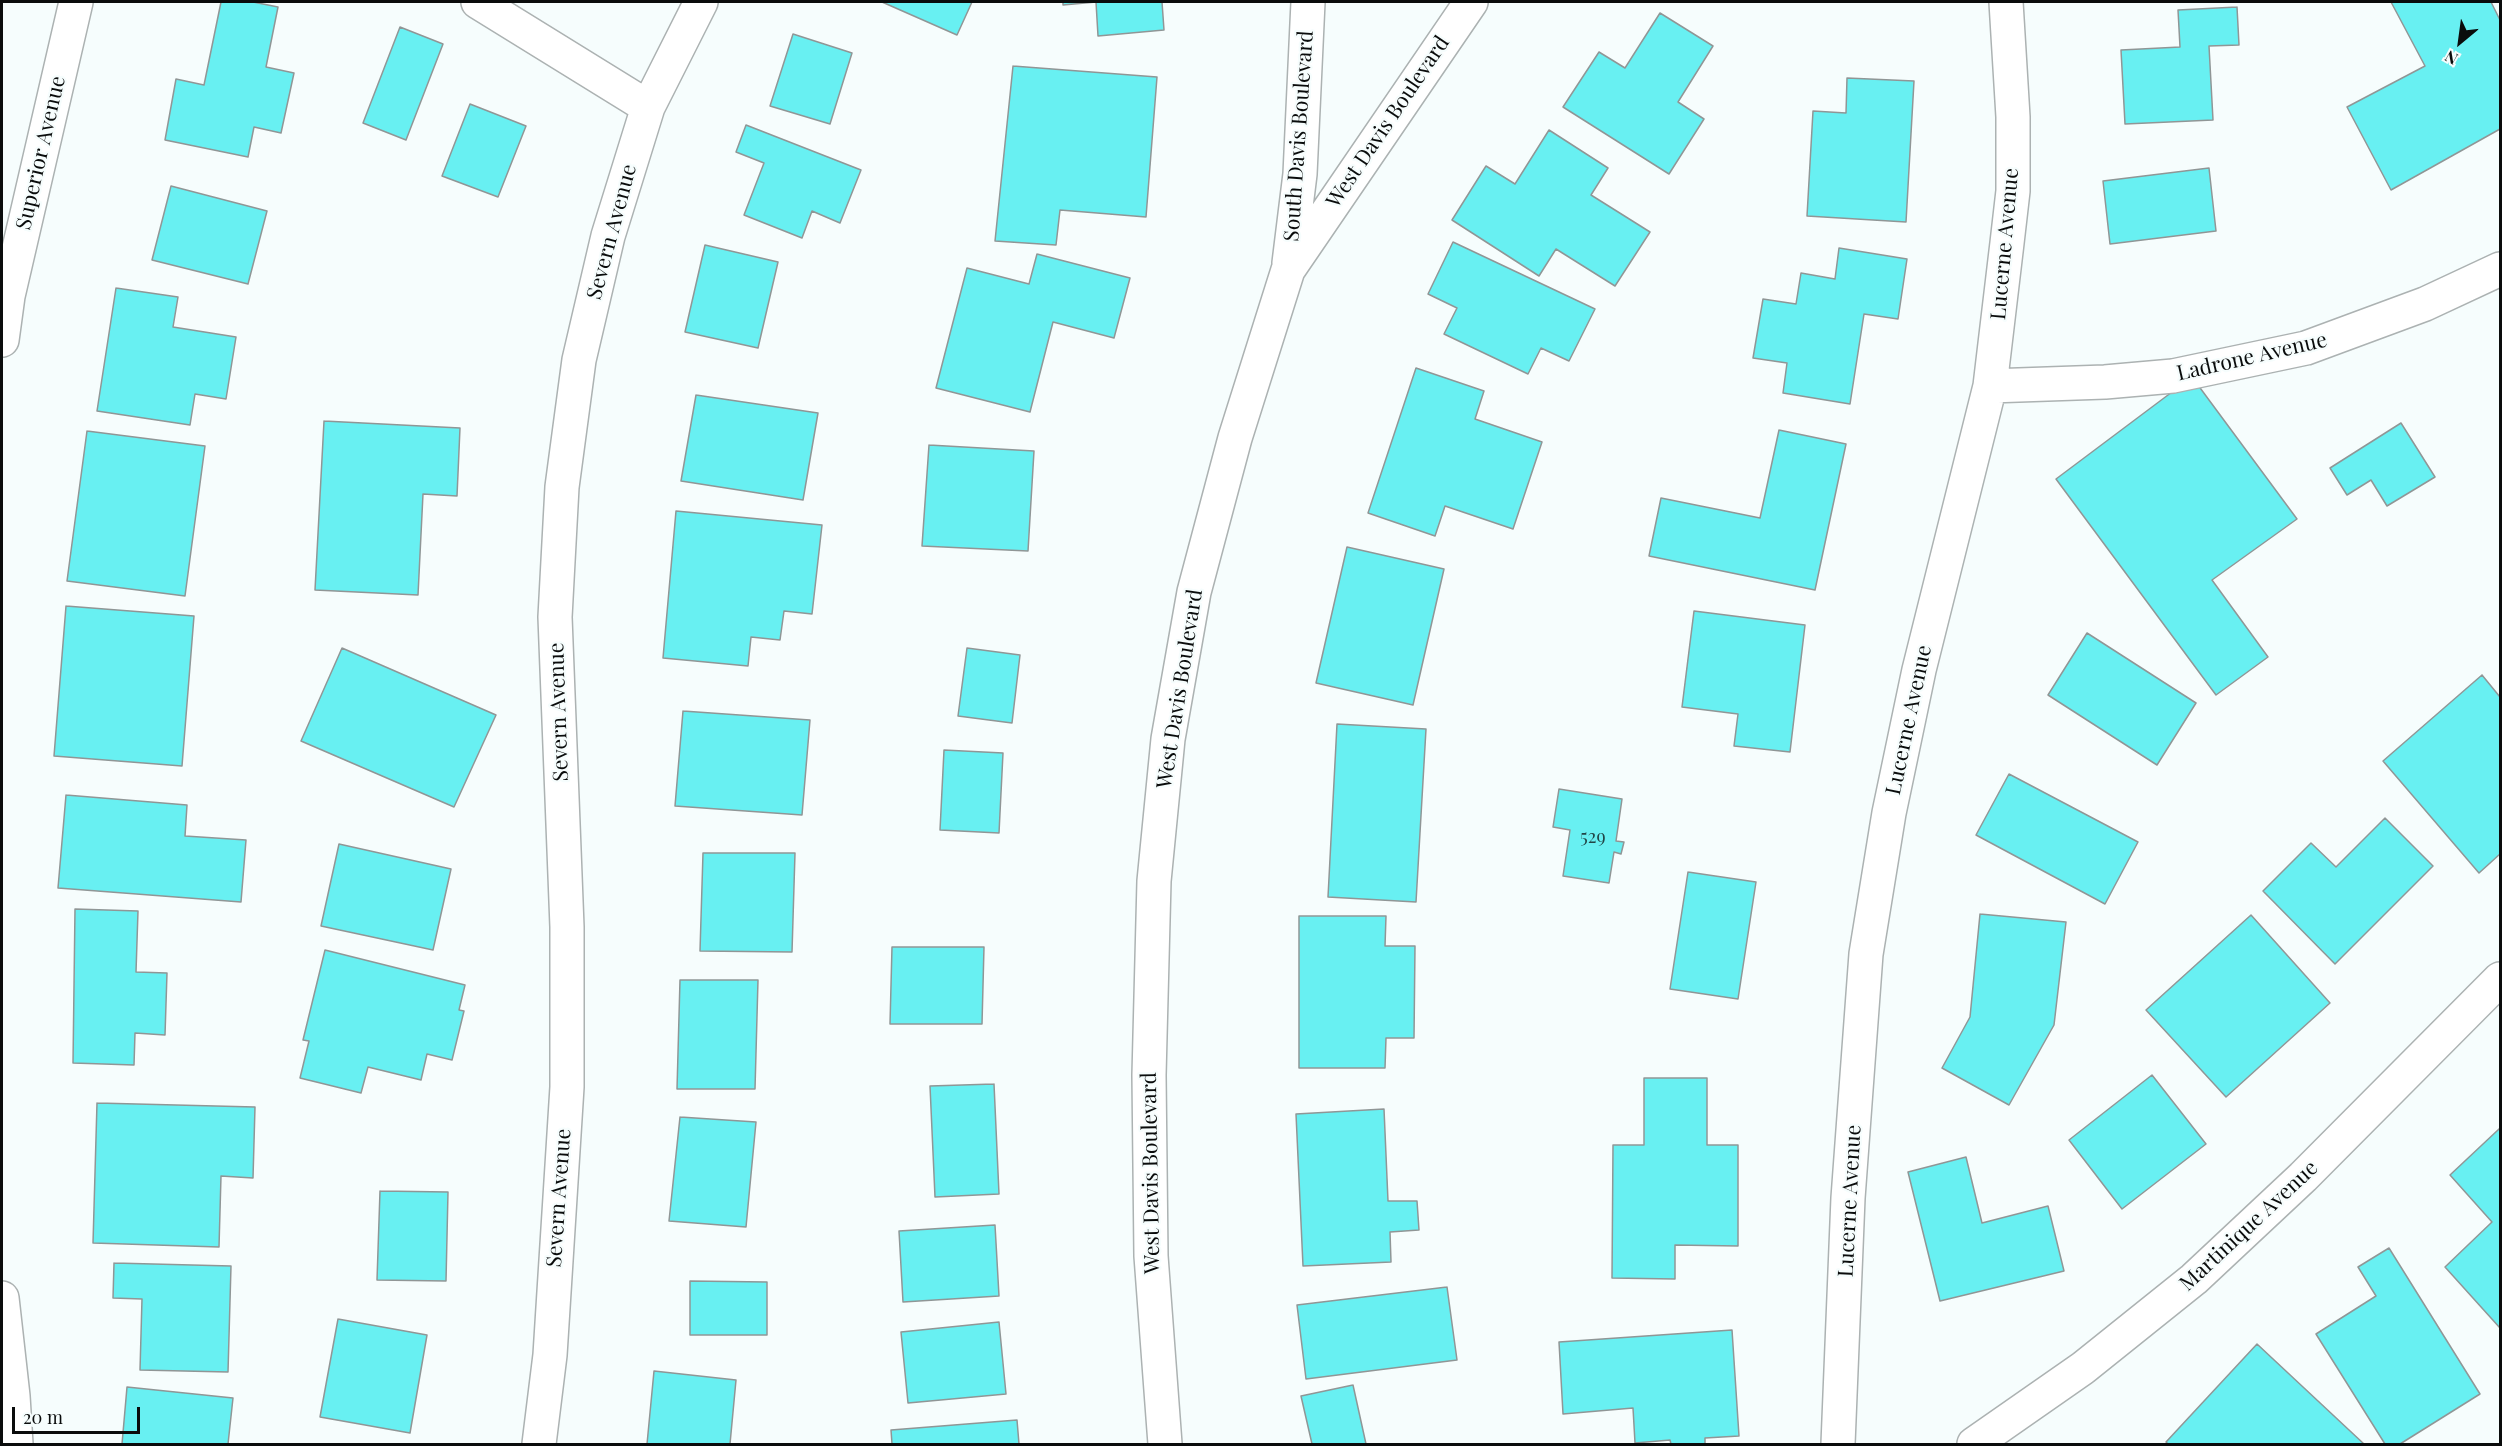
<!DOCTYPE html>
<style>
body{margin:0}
#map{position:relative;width:2502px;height:1446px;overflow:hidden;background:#f6fdfd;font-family:"Playfair Display",serif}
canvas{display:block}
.frame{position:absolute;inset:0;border:3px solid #0a0c0c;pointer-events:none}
.north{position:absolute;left:2430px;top:12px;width:60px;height:60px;-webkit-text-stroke:4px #f6fdfd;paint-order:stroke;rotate:209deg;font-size:16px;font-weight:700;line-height:24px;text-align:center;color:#0a0c0c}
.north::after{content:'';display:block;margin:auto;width:21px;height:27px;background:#0a0c0c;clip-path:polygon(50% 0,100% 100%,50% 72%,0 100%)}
.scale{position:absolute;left:12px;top:1407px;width:128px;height:27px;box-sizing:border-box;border:3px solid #0a0c0c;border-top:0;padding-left:8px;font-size:18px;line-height:21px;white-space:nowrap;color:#0a0c0c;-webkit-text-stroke:4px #f6fdfd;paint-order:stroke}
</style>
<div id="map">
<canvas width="2502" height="1446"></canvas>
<div class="frame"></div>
<div class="north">N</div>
<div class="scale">20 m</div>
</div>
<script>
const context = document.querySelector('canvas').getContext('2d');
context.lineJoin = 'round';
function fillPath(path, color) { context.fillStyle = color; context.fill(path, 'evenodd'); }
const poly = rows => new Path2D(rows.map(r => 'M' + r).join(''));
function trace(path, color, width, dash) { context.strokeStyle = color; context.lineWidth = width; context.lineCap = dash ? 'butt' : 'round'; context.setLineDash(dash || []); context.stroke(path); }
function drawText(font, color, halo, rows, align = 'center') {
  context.font = font + ' "Playfair Display",serif'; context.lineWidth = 4.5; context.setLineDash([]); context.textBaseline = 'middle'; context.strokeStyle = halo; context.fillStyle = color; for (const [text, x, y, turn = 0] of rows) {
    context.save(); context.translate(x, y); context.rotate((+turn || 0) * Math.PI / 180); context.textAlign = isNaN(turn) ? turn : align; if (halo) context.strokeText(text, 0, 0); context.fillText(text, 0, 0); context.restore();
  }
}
const building = poly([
 [221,2,253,2,278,7,266,67,294,73,281,133,254,127,248,157,165,140,176,79,204,85,221,2],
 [882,2,972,2,957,35,882,2],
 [1063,2,1162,2,1164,30,1098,36,1096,2,1063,5,1063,2],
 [2391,2,2491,2,2500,20,2500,129,2391,190,2347,107,2425,66,2391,2],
 [2237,7,2239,45,2209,46,2213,120,2125,124,2121,50,2180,47,2178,10,2237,7],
 [1660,13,1713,46,1678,102,1704,119,1669,174,1563,107,1599,52,1625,68,1660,13],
 [400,27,443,44,406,140,363,123,400,27],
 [793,34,852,53,830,124,770,106,793,34],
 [1013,66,1157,77,1146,217,1060,210,1056,245,995,241,1013,66],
 [1847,78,1914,81,1906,222,1807,216,1813,111,1846,113,1847,78],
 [470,104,526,126,498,197,442,176,470,104],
 [746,125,861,170,840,223,812,211,802,238,744,215,764,163,736,152,746,125],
 [1549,130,1608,168,1591,195,1650,232,1615,286,1556,249,1539,276,1452,220,1486,166,1515,184,1549,130],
 [2209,168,2216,231,2110,244,2103,181,2209,168],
 [171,186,267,211,248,284,152,260,171,186],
 [1453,242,1595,309,1569,361,1541,348,1528,374,1444,334,1457,308,1428,294,1453,242],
 [705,245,778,262,758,348,685,332,705,245],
 [1839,248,1907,259,1898,319,1864,314,1850,404,1783,393,1787,363,1753,358,1763,299,1796,304,1801,273,1835,279,1839,248],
 [1037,254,1130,278,1114,338,1053,322,1030,412,936,388,967,268,1029,284,1037,254],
 [116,288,178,297,173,327,236,337,226,399,195,394,190,425,97,411,116,288],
 [1416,368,1484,391,1475,419,1542,442,1513,529,1445,506,1435,536,1368,513,1416,368],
 [2192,377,2297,519,2212,580,2268,657,2216,695,2056,479,2192,377],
 [696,395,818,413,803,500,681,481,696,395],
 [324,421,460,428,457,496,423,494,418,595,315,590,324,421],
 [2401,423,2435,477,2387,506,2371,480,2347,495,2330,468,2401,423],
 [1779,430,1846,444,1815,590,1649,556,1661,498,1760,518,1779,430],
 [87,431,205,446,185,596,67,581,87,431],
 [929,445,1034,451,1028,551,922,546,929,445],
 [676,511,822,525,812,614,784,611,780,640,751,637,748,666,663,658,676,511],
 [1347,547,1444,569,1413,705,1316,683,1347,547],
 [66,606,194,616,182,766,54,756,66,606],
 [1694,611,1805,625,1790,752,1734,746,1738,714,1682,707,1694,611],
 [2087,633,2196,703,2157,765,2048,695,2087,633],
 [342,648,496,715,454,807,301,741,342,648],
 [967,648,1020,655,1012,723,958,716,967,648],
 [2482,675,2500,697,2500,854,2479,873,2383,761,2482,675],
 [683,711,810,720,802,815,675,806,683,711],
 [1337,724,1426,729,1416,902,1328,897,1337,724],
 [944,750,1003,753,999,833,940,830,944,750],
 [2009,774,2138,842,2105,904,1976,835,2009,774],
 [1559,789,1622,799,1616,841,1624,842,1621,854,1614,852,1609,883,1563,876,1570,830,1553,827,1559,789],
 [66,795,187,805,185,836,246,840,241,902,58,888,66,795],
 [2385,818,2433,866,2335,964,2263,891,2311,843,2336,867,2385,818],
 [339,844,451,869,433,950,321,926,339,844],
 [703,853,795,853,792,952,700,951,703,853],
 [1688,872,1756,882,1738,999,1670,989,1688,872],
 [75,909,138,911,136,972,167,973,165,1035,135,1033,134,1065,73,1063,75,909],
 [1980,914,2066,922,2054,1025,2009,1105,1942,1068,1970,1017,1980,914],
 [2251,915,2330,1003,2226,1097,2146,1010,2251,915],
 [1299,916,1386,916,1385,946,1415,946,1414,1038,1386,1038,1385,1068,1299,1068,1299,916],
 [892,947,984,947,982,1024,890,1024,892,947],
 [325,950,465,985,459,1010,464,1011,452,1060,427,1054,421,1080,368,1067,361,1093,300,1078,309,1041,303,1040,325,950],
 [680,980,758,980,755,1089,677,1089,680,980],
 [2152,1075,2206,1144,2122,1209,2069,1140,2152,1075],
 [1644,1078,1707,1078,1707,1145,1738,1145,1738,1246,1675,1245,1675,1279,1612,1278,1613,1145,1644,1145,1644,1078],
 [994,1084,999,1194,935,1197,930,1086,994,1084],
 [97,1103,255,1107,253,1178,221,1176,219,1247,93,1243,97,1103],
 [1384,1109,1388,1201,1417,1201,1419,1230,1390,1232,1391,1262,1303,1266,1296,1114,1384,1109],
 [680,1117,756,1122,746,1227,669,1221,680,1117],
 [2499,1129,2500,1130,2500,1328,2445,1267,2492,1222,2450,1175,2499,1129],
 [1966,1157,1982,1223,2048,1206,2064,1271,1940,1301,1908,1172,1966,1157],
 [380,1191,448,1192,446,1281,377,1280,380,1191],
 [995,1225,999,1296,903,1302,899,1231,995,1225],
 [2389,1248,2480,1394,2400,1444,2385,1444,2316,1334,2376,1296,2358,1267,2389,1248],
 [114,1263,231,1266,228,1372,140,1370,142,1299,113,1298,114,1263],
 [690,1281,767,1282,767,1335,690,1335,690,1281],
 [1447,1287,1457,1360,1306,1379,1297,1305,1447,1287],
 [338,1319,427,1335,410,1433,320,1417,338,1319],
 [999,1322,1006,1394,908,1403,901,1332,999,1322],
 [1732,1330,1739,1436,1705,1438,1705,1444,1671,1444,1670,1440,1635,1443,1633,1408,1563,1414,1559,1342,1732,1330],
 [2257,1344,2364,1444,2168,1444,2166,1442,2257,1344],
 [654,1371,736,1380,730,1444,647,1444,654,1371],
 [1353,1385,1366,1444,1312,1444,1301,1396,1353,1385],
 [127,1387,233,1398,228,1444,122,1444,127,1387],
 [1017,1420,1019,1444,892,1444,891,1430,1017,1420]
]);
const minor = poly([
 [478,2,648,107],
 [1289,263,1300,174,1308,2],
 [2,340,8,296,76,2],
 [1990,386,2105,382,2173,376,2306,348,2425,304,2500,269],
 [2,1298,13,1396,16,1444],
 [539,1444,550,1355,567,1087,567,927,555,617,562,487,579,360,608,236,648,107,701,2],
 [1165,1444,1151,1256,1149,1075,1154,881,1168,739,1194,592,1235,438,1288,270,1471,2],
 [1838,1444,1848,1198,1866,954,1889,813,1919,670,1990,386,2007,243,2013,191,2013,117,2006,2],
 [1974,1444,2083,1368,2194,1279,2303,1177,2500,979]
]);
const numberNames = [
 ["529",1593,837]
];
const streetNames = [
 ["West Davis Boulevard",1388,122,-56],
 ["South Davis Boulevard",1299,136,-86],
 ["Superior Avenue",41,153,-77],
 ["Severn Avenue",612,232,-75],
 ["Lucerne Avenue",2005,244,-85],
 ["Ladrone Avenue",2252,357,-13],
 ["West Davis Boulevard",1180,689,-81],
 ["Severn Avenue",559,712,-92],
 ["Lucerne Avenue",1909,720,-78],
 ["West Davis Boulevard",1151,1173,-91],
 ["Severn Avenue",559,1198,-86],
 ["Lucerne Avenue",1850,1201,-87],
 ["Martinique Avenue",2249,1226,-43]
];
fillPath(building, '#68f0f2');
trace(building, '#909696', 1.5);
trace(minor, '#acb2b2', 36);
trace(minor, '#fff', 33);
drawText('18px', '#224546', null, numberNames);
drawText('21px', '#0a0c0c', '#f6fdfd', streetNames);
</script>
